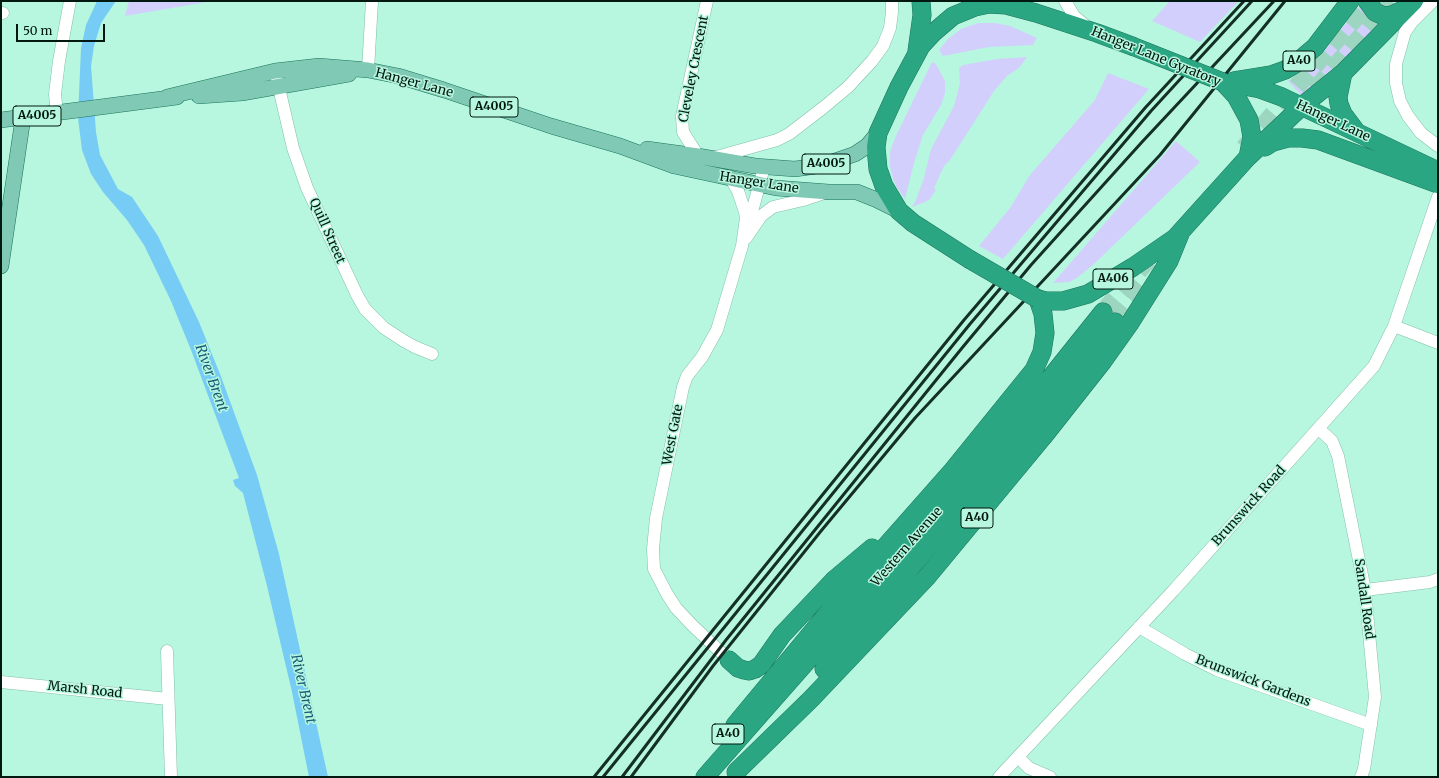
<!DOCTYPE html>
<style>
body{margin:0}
#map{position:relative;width:1439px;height:778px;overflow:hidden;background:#b7f7df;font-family:Merriweather,serif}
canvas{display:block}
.frame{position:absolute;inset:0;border:2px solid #001810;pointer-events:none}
.scale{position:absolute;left:16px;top:24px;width:89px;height:18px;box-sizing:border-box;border:2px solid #001810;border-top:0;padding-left:5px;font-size:12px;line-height:14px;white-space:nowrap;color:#001810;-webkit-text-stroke:3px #b7f7df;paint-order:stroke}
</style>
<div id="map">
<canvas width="1439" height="778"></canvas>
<div class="frame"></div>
<div class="scale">50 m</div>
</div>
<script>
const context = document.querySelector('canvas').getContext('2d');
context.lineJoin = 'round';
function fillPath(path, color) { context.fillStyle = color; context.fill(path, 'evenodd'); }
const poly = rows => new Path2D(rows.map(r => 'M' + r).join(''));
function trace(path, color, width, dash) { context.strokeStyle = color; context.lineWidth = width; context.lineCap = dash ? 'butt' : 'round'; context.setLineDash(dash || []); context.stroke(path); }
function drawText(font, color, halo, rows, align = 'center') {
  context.font = font + ' Merriweather,serif'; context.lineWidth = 3; context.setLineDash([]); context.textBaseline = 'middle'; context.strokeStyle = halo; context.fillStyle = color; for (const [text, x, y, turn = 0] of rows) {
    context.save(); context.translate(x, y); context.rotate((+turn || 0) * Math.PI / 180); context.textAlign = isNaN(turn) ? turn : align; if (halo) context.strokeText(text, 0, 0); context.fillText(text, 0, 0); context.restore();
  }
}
const green = poly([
 [129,1,213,1,125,16],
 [1170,1,1239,1,1200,42,1152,21],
 [1360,5,1381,24,1362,43,1301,95,1288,81,1306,70,1318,59],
 [978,23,995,23,1010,26,1037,38,1033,45,989,47,943,56,939,50,948,39,961,29],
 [1027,57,1019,68,1007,76,994,91,950,160,944,166,934,188,936,190,930,199,925,202,912,207,916,200,924,178,931,149,954,106,960,83,959,68,963,65,997,59],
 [932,62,936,64,945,81,945,93,941,105,923,135,914,163,905,199,897,188,893,179,890,166,890,152,895,138],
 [1108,73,1149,89,1003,259,979,246,1010,208,1030,175,1095,100],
 [1176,141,1200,162,1094,264,1077,278,1069,282,1053,283]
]);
const water = poly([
 [97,1,116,1,101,23,94,46,91,66,96,132,100,155,118,189,132,197,158,236,199,322,220,374,257,475,279,554,328,777,309,777,292,692,267,586,243,493,235,486,233,480,239,478,191,350,171,301,144,245,127,220,103,192,91,174,82,150,78,118,81,48,86,25]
]);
const highwayTunnel = poly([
 [1315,90,1391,1],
 [1244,148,1370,1],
 [1103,312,1148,260],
 [1115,322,1149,282]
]);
const minor = poly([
 [1065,1,1074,16,1087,27],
 [1433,1,1412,22,1405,32,1396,64,1396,83,1400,101,1408,116,1421,133,1438,146],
 [1,13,3,13],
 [368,70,372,1],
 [275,71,293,148,307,188,357,295,365,309,384,328,404,341,415,347,432,354],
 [57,114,55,94,59,61,70,1],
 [698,156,683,132,682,116,707,1],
 [713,158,777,140,789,134,824,107,848,87,872,61,883,46,890,28,892,12,892,1],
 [746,218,753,208,764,167],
 [746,238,761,216,773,207,803,200,824,193],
 [1394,326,1438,343],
 [1319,429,1332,441,1338,456,1365,590,1375,697,1364,769,1361,777],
 [1365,590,1430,582,1438,579],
 [1139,627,1185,654,1217,670,1371,725],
 [167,651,171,777],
 [729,660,692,625,676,608,667,594,654,569,653,549,656,518,683,387,687,376,702,357,717,330,742,246,746,218,745,212,738,191,731,179],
 [1,682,168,699],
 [1018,757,1029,768,1050,777],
 [999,777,1173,591,1374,366,1394,326,1438,197]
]);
const major = poly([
 [199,96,242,93,349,74],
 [167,97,275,71,319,66,368,70,398,76,444,90,551,126,620,146,674,166,776,188,829,192,857,192,877,200,899,211],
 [1,120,177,97],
 [647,149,698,156,755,166,795,169,823,165,855,154,867,146,878,133],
 [1,266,23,118]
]);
const highway = poly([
 [1367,1,1375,12,1384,16,1392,15,1405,9],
 [917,51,922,15,921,1],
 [1343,73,1338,97,1339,104,1343,114,1355,130],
 [1234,81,1271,75,1285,70,1295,64,1315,47,1350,1],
 [1223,82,1260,89,1282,97,1438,171],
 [1223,82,1236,96,1249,120,1252,137,1248,157],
 [1265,147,1273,142,1288,138,1302,138,1318,140,1438,184],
 [969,259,913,223,899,211,884,186,878,169,876,147,878,133,899,87,921,46,933,33,953,16,975,7,989,4,1006,5,1036,13,1097,33,1132,46],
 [1038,299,1046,301,1063,301,1088,294,1133,267,1175,238,1248,157,1302,106,1343,73,1414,1],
 [729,660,738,668,744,670,749,671,755,669,761,665,782,635,834,580,872,548],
 [824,669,1027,432,1115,322],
 [735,725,847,590,953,470,1034,370,1042,352,1045,333,1043,314,1038,299],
 [736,772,811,699,927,577,1043,437,1103,361,1130,323,1169,261,1180,234],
 [705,777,955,493,1015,422,1103,312]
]);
const rail = poly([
 [594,777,964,320,1145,108,1244,1],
 [603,777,970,324,1151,111,1252,1],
 [622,777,726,640,962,348,1031,265,1142,142,1274,1],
 [631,777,713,666,821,531,915,418,1160,155,1285,1]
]);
const highwayBridge = poly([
 [1132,46,1223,82],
 [969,259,1038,299]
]);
const shields = [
 [1299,61,32],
 [494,107,48],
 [37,116,48],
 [826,164,48],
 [1113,279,40],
 [977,518,32],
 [728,734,32]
];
const shieldNames = [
 ["A40",1299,61],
 ["A4005",494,107],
 ["A4005",37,116],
 ["A4005",826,164],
 ["A406",1113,279],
 ["A40",977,518],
 ["A40",728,734]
];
const streetNames = [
 ["Hanger Lane Gyratory",1156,57,22],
 ["Cleveley Crescent",694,69,-79],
 ["Hanger Lane",414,83,15],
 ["Hanger Lane",1333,121,25],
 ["Hanger Lane",759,183,9],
 ["Quill Street",327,231,66],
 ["West Gate",673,435,-79],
 ["Brunswick Road",1249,506,-48],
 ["Western Avenue",907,547,-49],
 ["Sandall Road",1364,599,82],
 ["Brunswick Gardens",1253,681,21],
 ["Marsh Road",85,690,6]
];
const waterNames = [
 ["River Brent",211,378,70],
 ["River Brent",303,689,77]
];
fillPath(green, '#d3cffc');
fillPath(water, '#76ccf4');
trace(highwayTunnel, '#9cd6c0', 18, [18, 9]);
trace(minor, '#82c0a9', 13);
trace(major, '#1c745b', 16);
trace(highway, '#1c745b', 19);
trace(minor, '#fff', 12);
trace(major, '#80cab5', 15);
trace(highway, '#2ba683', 18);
trace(rail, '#143026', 3);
trace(highwayBridge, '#1c745b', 19, []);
trace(highwayBridge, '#2ba683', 18);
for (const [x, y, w] of shields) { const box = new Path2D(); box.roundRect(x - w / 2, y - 10, w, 20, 3); context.fillStyle = '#b7f7df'; context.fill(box); trace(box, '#001810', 1); }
drawText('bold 12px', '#001810', null, shieldNames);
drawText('13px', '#001810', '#b7f7df', streetNames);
drawText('italic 14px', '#195d77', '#b7f7df', waterNames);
</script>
